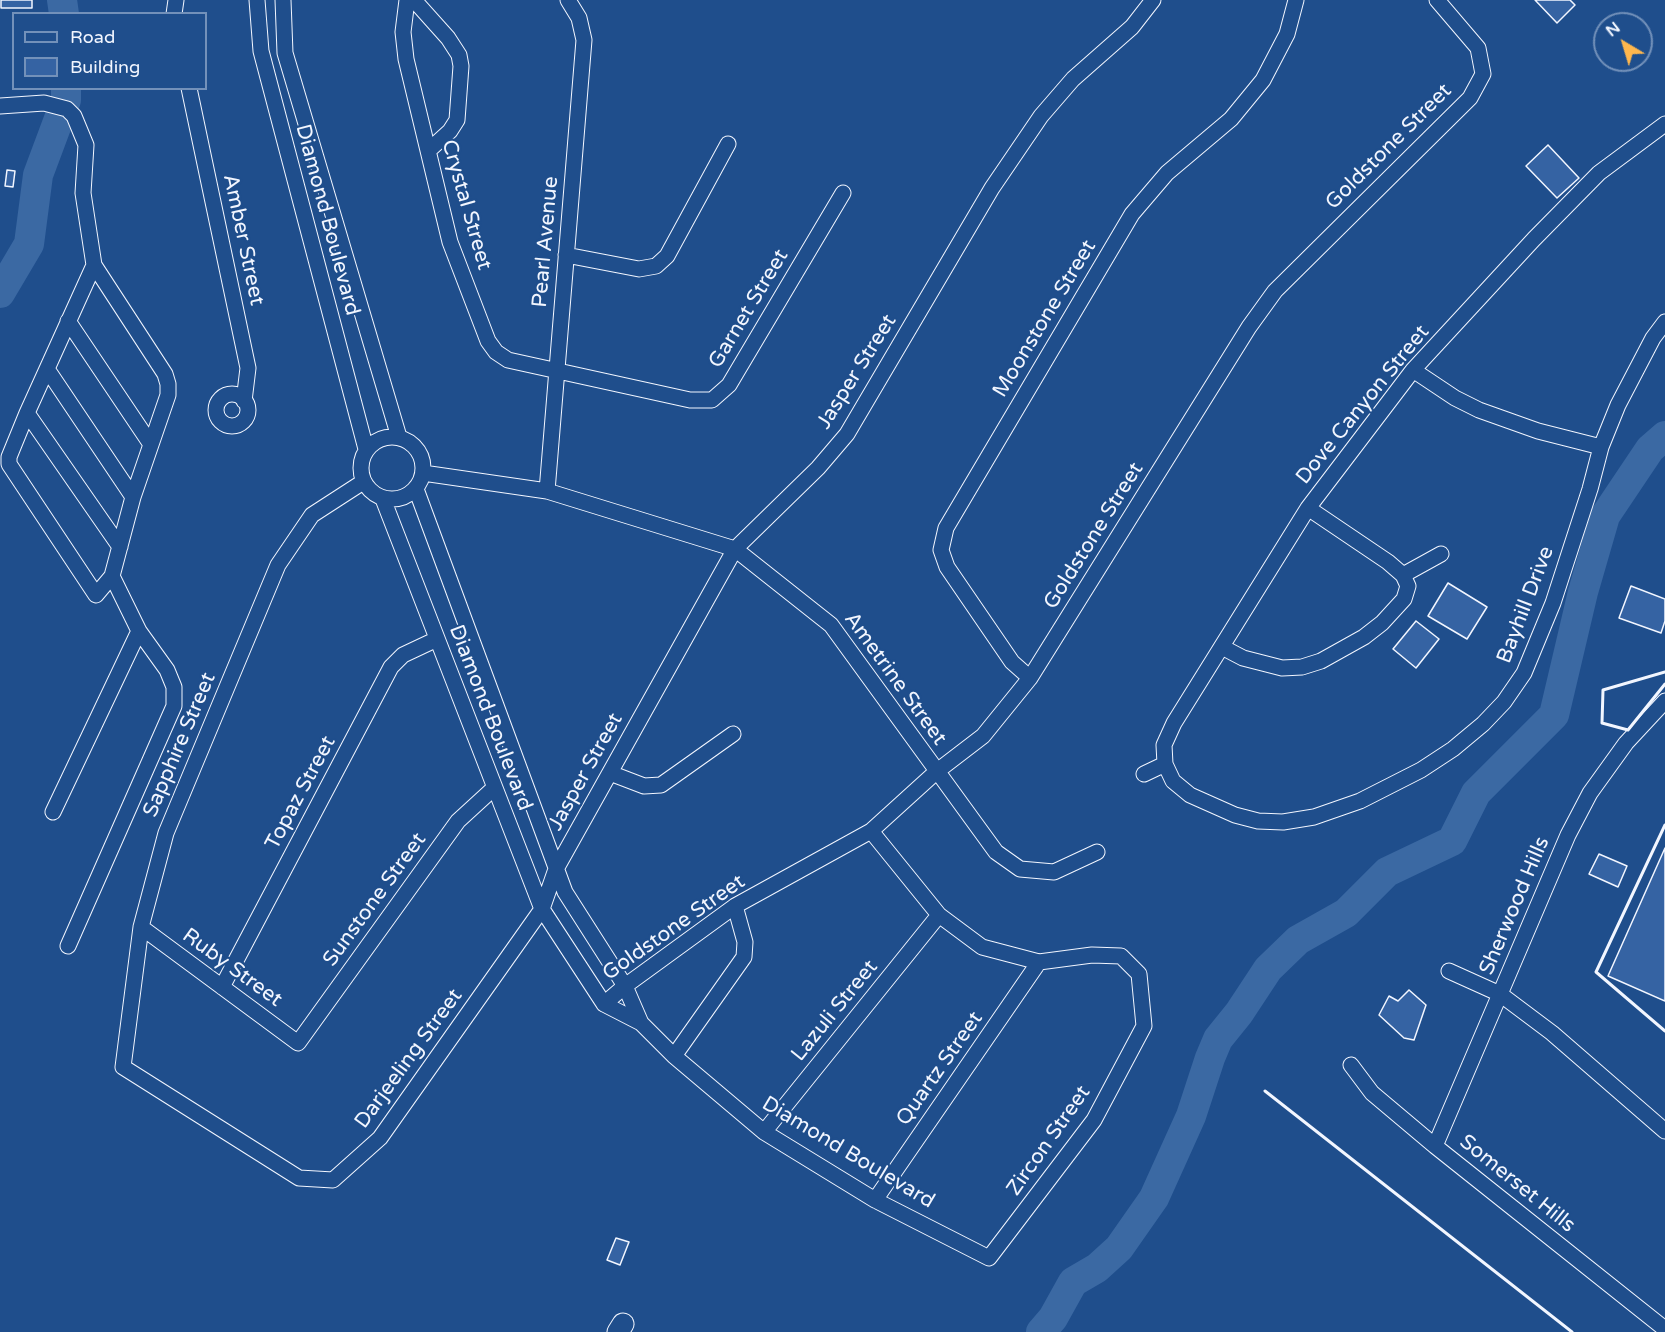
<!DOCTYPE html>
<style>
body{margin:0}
#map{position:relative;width:1665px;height:1332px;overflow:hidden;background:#1f4e8c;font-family:"Varela Round",sans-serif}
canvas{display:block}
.legend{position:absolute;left:12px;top:12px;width:195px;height:78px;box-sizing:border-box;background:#1f4e8c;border:2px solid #7391ba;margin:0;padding:8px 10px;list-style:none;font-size:18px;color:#f2f6ff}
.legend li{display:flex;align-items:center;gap:12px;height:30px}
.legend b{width:30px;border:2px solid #7391ba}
.north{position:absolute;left:1593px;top:12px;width:60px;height:60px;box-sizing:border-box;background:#1f4e8c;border:2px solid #7391ba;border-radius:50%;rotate:322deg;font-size:16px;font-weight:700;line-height:24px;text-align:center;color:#f2f6ff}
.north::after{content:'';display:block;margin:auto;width:21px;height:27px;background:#ffb74d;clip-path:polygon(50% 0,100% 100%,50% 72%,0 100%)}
</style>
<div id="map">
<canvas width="1665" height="1332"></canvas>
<ul class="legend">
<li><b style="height:8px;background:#1f4e8c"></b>Road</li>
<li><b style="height:16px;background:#3563a3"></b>Building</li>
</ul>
<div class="north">N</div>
</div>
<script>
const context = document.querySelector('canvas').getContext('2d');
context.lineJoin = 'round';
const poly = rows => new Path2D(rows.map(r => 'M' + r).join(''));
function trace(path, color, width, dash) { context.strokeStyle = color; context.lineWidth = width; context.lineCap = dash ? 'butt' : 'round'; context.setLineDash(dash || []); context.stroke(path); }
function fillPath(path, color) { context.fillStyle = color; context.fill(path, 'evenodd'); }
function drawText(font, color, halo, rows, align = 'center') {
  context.font = font + ' "Varela Round",sans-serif'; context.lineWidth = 4.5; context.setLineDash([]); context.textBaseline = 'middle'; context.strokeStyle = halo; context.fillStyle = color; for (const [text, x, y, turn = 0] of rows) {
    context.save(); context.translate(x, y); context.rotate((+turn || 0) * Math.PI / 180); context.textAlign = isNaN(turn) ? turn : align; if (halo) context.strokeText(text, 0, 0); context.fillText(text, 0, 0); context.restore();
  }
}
const river = poly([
 [62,0,64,14],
 [0,293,29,244,38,175,66,100,66,88],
 [1041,1332,1053,1318,1073,1282,1097,1268,1119,1248,1154,1198,1191,1116,1210,1058,1218,1039,1239,1013,1268,969,1298,940,1346,913,1387,872,1452,841,1476,793,1554,715,1583,592,1605,516,1650,449,1665,436]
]);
const building = poly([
 [1,0,32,0,32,8,1,8,1,0],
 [1535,0,1570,0,1575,5,1557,23,1535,0],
 [1548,145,1579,178,1557,198,1526,166,1548,145],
 [7,170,15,171,13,187,5,186,7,170],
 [1448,583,1487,607,1467,639,1428,616,1448,583],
 [1631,586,1665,599,1665,621,1661,633,1619,618,1631,586],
 [1416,621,1439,639,1416,668,1393,649,1416,621],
 [1665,848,1665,1001,1608,976,1665,848],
 [1599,854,1627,866,1618,887,1589,874,1599,854],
 [1409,990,1426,1005,1414,1040,1404,1038,1379,1015,1389,996,1398,1001,1409,990],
 [616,1238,629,1242,620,1265,607,1260,616,1238]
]);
const street = poly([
 [257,0,261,51,366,449],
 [283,0,285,53,399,437],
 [407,0,403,32,406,59,450,242,488,341,496,352,508,360,690,400,712,400,729,385,843,193],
 [414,0,448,38,459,55,461,66,457,120,450,131,428,151],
 [174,14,176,0],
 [189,88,248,368,244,401],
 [0,106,44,103,67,109,74,116,86,145,83,193,94,265,165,374,168,384,168,395,133,497,112,576,139,631,167,670,174,687,174,706,68,946],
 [1665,124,1599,173,1534,239,1413,370,1308,508,1174,723,1164,745,1165,764,1173,781,1190,795,1235,815,1258,821,1283,822,1314,817,1360,801,1421,770,1453,749,1483,724,1504,702,1524,673,1553,603,1590,489,1601,447,1618,405,1653,338,1665,322],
 [566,255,639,269,656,266,667,256,728,144],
 [94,265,27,413,120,547],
 [68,321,150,443],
 [47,369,133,497],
 [1413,370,1455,398,1479,410,1538,431,1601,447],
 '216 410a16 16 0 1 1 32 0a16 16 0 1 1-32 0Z',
 [27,413,9,457,9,464,96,595,112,576],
 '361 468a31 31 0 1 1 62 0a31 31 0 1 1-62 0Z',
 [423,473,547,491,735,549,831,625,996,852,1020,869,1054,872,1097,852],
 [363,482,312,515,278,565,166,833,141,927,123,1067,299,1178,333,1180,380,1138,542,909,556,869,735,549,818,468,847,434,992,188,1041,116,1073,79,1132,27,1153,0],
 [416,489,565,892,625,986,641,1023],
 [547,491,584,40,579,18,568,0],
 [383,499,542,909,604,1004,641,1023,674,1056,764,1132,875,1200,989,1258,1094,1120,1144,1026,1139,974,1121,956,1092,955,1039,962,982,947,939,915,871,831],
 [1403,575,1441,554],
 [1222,647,1243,658,1282,668,1302,667,1321,661,1364,637,1382,623,1404,599,1408,586,1403,575,1388,562,1308,508],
 [1030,678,1012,662,947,567,941,550,946,528,1132,214,1167,173,1231,119,1263,80,1287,34,1296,0],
 [610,773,644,786,661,785,733,734],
 [1144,774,1165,764],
 [53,812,139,631],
 [141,927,298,1043,458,821,494,788],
 [1449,971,1500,994,1552,1033,1665,1131],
 [222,987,391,667,403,655,437,639],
 [604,1004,625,986,735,906,871,831,936,772,983,736,1030,678,1249,327,1275,291,1470,98,1483,74,1478,48,1437,0],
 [674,1056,744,957,745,942,735,906],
 [1351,1065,1372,1093,1435,1146,1665,1329],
 [764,1132,939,915],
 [1435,1146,1568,835,1590,793,1626,743,1665,701],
 [875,1200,1039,962]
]);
const secondary = poly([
 [618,1332,623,1324]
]);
const wall = poly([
 [1665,672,1603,690,1602,723,1628,730,1665,684],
 [1665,825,1596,972,1665,1031],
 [1265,1091,1572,1332]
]);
const streetNames = [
 ["Goldstone Street",1389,147,-45],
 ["Crystal Street",466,205,74],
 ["Diamond Boulevard",327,220,75],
 ["Amber Street",243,240,78],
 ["Pearl Avenue",546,242,-85],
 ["Garnet Street",749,309,-59],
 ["Moonstone Street",1045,319,-59],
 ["Jasper Street",857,372,-58],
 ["Dove Canyon Street",1363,405,-51],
 ["Goldstone Street",1094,536,-58],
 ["Bayhill Drive",1526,605,-69],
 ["Ametrine Street",895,679,54],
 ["Diamond Boulevard",490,718,69],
 ["Sapphire Street",180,745,-67],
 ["Jasper Street",586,772,-61],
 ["Topaz Street",301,793,-62],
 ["Sunstone Street",375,900,-54],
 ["Sherwood Hills",1515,906,-67],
 ["Goldstone Street",674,928,-35],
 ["Ruby Street",232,968,36],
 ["Lazuli Street",835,1011,-51],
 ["Darjeeling Street",409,1059,-54],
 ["Quartz Street",940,1069,-55],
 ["Zircon Street",1049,1141,-55],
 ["Diamond Boulevard",848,1153,31],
 ["Somerset Hills",1517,1184,39]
];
trace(river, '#3b69a3', 30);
fillPath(building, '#3563a3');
trace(building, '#f2f6ff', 1.5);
trace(street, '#f2f6ff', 17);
trace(secondary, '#f2f6ff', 23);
trace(street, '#1f4e8c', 15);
trace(secondary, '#1f4e8c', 21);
trace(wall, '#f2f6ff', 3);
drawText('21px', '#f2f6ff', '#1f4e8c', streetNames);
</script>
